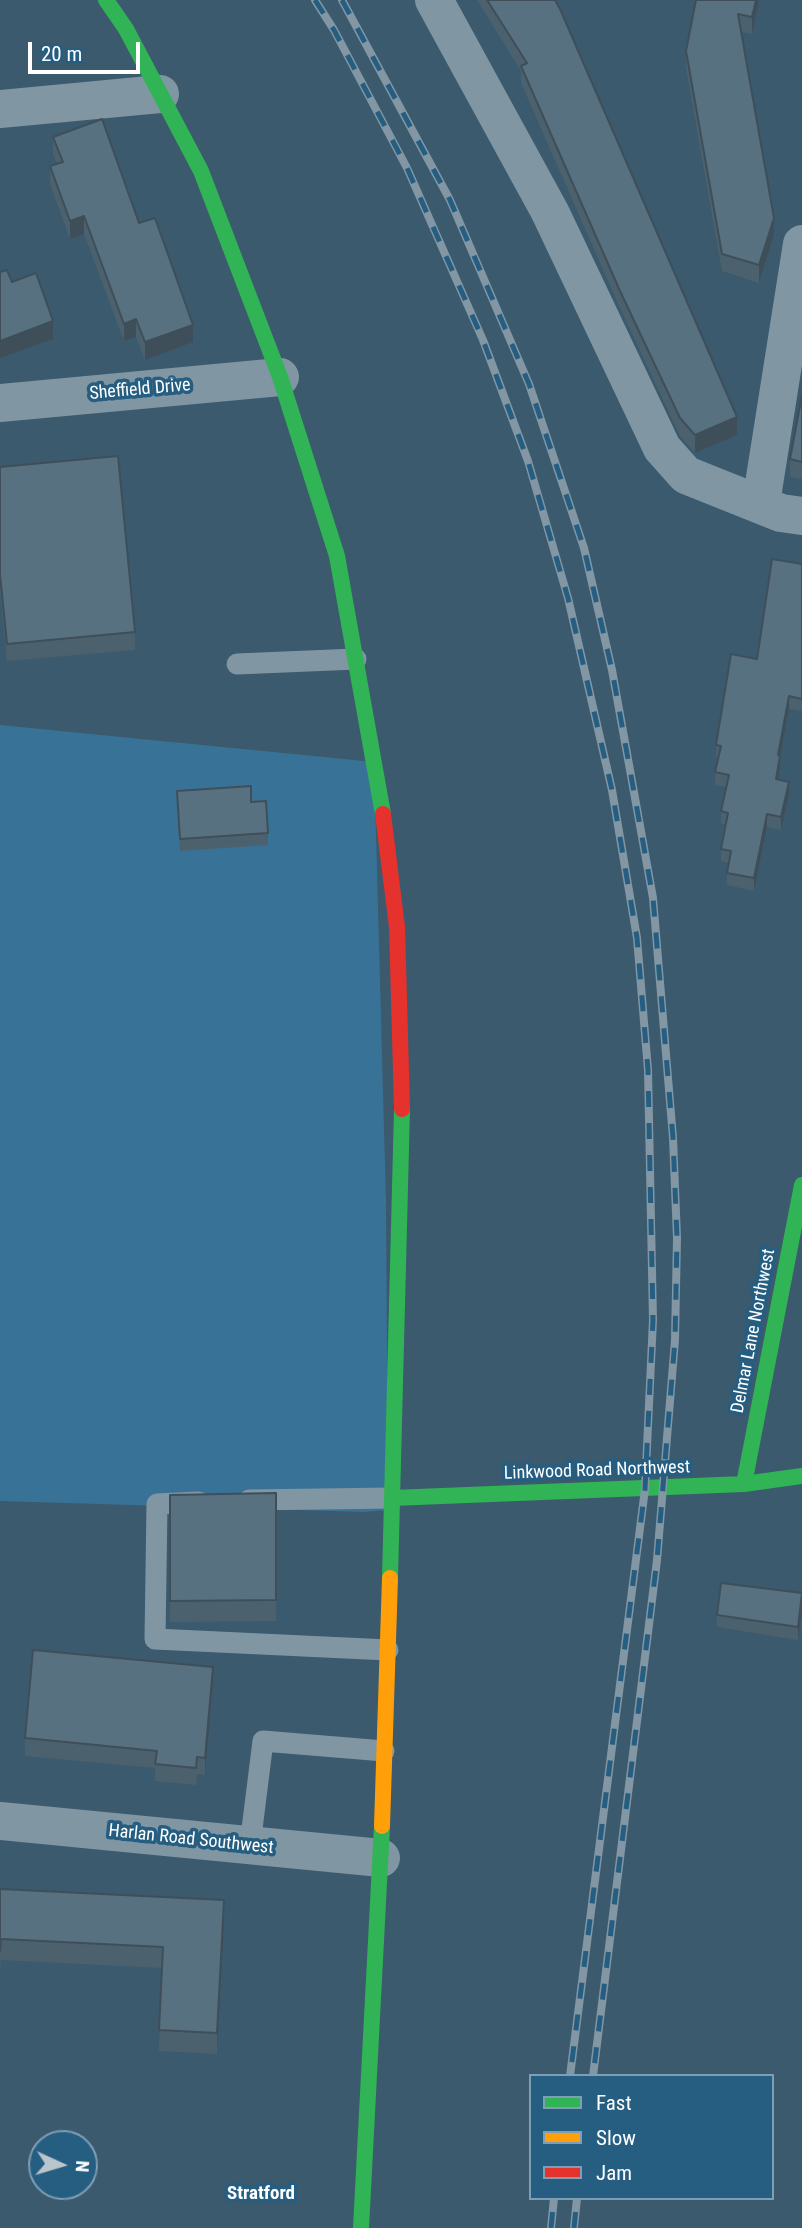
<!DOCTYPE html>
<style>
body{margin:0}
#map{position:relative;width:802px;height:2228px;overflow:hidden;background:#3b5a6d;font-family:"Roboto Condensed",sans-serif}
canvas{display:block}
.legend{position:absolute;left:529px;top:2074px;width:245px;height:126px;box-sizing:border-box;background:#265e82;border:2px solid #7d9eb4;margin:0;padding:9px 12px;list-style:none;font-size:21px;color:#fff}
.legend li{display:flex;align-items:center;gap:14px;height:35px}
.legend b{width:35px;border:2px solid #7d9eb4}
.north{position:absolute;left:28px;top:2130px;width:70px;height:70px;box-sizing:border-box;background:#265e82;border:2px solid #7d9eb4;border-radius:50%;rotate:94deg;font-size:19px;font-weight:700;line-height:28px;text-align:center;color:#fff}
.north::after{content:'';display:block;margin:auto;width:24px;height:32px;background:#bac5cc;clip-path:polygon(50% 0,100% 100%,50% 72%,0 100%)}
.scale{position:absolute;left:28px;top:42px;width:112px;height:32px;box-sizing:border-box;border:4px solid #fff;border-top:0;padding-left:9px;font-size:21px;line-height:24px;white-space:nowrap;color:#fff;-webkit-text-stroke:5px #265e82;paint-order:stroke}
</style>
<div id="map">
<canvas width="802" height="2228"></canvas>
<ul class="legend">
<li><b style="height:9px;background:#30b455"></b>Fast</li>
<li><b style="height:9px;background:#ff9f0a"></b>Slow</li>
<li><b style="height:9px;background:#e5322d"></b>Jam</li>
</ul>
<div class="north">N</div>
<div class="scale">20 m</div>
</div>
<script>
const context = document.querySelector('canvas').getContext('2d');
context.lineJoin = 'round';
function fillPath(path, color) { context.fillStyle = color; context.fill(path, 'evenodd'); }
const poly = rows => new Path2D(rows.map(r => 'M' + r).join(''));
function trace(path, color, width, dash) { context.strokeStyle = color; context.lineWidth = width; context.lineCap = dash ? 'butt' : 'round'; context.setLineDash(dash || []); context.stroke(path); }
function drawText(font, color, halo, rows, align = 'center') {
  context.font = font + ' "Roboto Condensed",sans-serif'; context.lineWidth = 7; context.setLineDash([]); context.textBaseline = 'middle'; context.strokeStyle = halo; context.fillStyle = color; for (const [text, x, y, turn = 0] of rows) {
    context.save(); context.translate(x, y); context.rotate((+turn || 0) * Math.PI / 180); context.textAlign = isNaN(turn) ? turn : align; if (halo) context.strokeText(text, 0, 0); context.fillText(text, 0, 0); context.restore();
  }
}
const green = poly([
 [0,725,374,762,386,1202,388,1510,364,1512,0,1501]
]);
const lane = poly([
 [237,664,356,659],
 [249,1500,392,1498],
 [199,1502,157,1504,155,1639,388,1650],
 [250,1845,263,1741,384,1751]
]);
const street = poly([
 [434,0,550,212,662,448,686,475,781,513,802,516],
 [0,109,160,94],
 [0,403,280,377],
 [761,503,802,244],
 [0,1821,381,1858]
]);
const fast = poly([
 [106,0,126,29,201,171,280,377,337,556,383,814],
 [744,1484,802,1185],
 [392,1498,744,1484,802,1476],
 [390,1578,402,1109],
 [361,2228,382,1826]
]);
const slow = poly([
 [382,1826,390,1578]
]);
const jam = poly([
 [383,814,397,927,402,1109]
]);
const rail = poly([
 [315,0,334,30,407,168,483,340,528,461,568,598,612,790,637,938,648,1070,653,1320,645,1489,570,2076],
 [342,0,450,200,529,384,584,548,612,670,653,898,673,1138,677,1238,675,1340,657,1560,593,2076],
 [551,2228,554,2198],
 [574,2228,577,2198]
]);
const wall = poly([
 [477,0,555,0,737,435,695,453,680,436,620,308,521,83,521,71],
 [696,0,759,0,752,34,741,32,774,235,759,283,722,271,686,68,686,51],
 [53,137,139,223,193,342,145,360,136,337,124,341,84,234,70,239,50,184,50,166,57,164,53,154],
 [802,395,802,479,790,477,790,459],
 [0,467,135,632,135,650,7,661,0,591],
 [802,564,802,711,789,709,780,756,780,768,778,780,789,794,781,830,767,827,754,891,727,885,727,873,729,863,721,861,721,849,726,824,721,824,721,811,726,787,715,785,715,772,718,758,716,757,716,745],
 [177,791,251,802,268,833,268,845,180,851],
 [276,1493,276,1621,170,1622,170,1495],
 [802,1593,802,1611,798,1640,717,1627,717,1615],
 [213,1684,205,1775,197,1774,196,1785,155,1781,155,1768,25,1756,25,1738],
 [0,1889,224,1921,217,2054,159,2051,162,1968,1,1960,0,1972]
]);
const shadedWall = poly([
 [756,0,759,0,752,34,752,17],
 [84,216,84,234,70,239,70,221],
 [774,218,774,235,759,283,759,265],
 [136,319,136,337,124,341,124,324],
 [53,321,53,339,0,358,0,341],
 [193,325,193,342,145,360,145,342],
 [737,417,737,435,695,453,695,435],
 [789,696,789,709,778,768,778,755],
 [780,756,780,768,776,792,776,779],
 [789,782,789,794,781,830,781,817],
 [767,814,767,827,754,891,754,878],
 [802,1599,802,1611,798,1640,798,1627],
 [213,1667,213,1684,205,1775,205,1758],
 [224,1900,224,1921,217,2054,217,2033]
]);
const building = poly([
 [487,0,555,0,560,9,737,417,695,435,680,418,620,291,521,66,527,63,487,0],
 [696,0,756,0,752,17,738,14,774,218,759,265,722,254,686,51,696,0],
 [102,119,139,223,155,218,193,325,145,342,136,319,124,324,84,216,70,221,50,166,63,162,53,137,102,119],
 [7,270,12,282,36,273,53,321,0,341,0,272,7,270],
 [802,395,802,462,790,459,802,395],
 [118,456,135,632,7,644,0,574,0,467,118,456],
 [772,559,802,564,802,699,789,696,778,755,780,756,776,779,789,782,781,817,767,814,754,878,727,873,731,851,721,849,728,813,721,811,729,775,715,772,721,746,716,745,731,654,757,659,772,559],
 [251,786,251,802,266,801,268,833,180,839,177,791,251,786],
 [276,1493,276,1600,170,1601,170,1495,276,1493],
 [721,1583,802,1593,798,1627,717,1615,721,1583],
 [33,1650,213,1667,205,1758,197,1757,196,1768,155,1764,157,1751,25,1738,33,1650],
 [0,1889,224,1900,217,2033,159,2030,163,1947,1,1939,0,1951,0,1889]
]);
const streetNames = [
 ["Sheffield Drive",140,390,-5],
 ["Delmar Lane Northwest",754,1331,-79],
 ["Linkwood Road Northwest",597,1471,-2],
 ["Harlan Road Southwest",191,1840,6]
];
const neighbourhoodNames = [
 ["Stratford",261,2194]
];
fillPath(green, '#387397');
trace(lane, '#8196a3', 21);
trace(street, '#8196a3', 38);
trace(fast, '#30b455', 16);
trace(slow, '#ff9f0a', 16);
trace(jam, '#e5322d', 16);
trace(rail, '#8296a3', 8);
trace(rail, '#265e82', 5, [16]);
fillPath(wall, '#4c616e');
fillPath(shadedWall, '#3e4f5a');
fillPath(building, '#587180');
trace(building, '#3e4f5a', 2);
drawText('18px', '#fff', '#265e82', streetNames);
drawText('bold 19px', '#fff', '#265e82', neighbourhoodNames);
</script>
